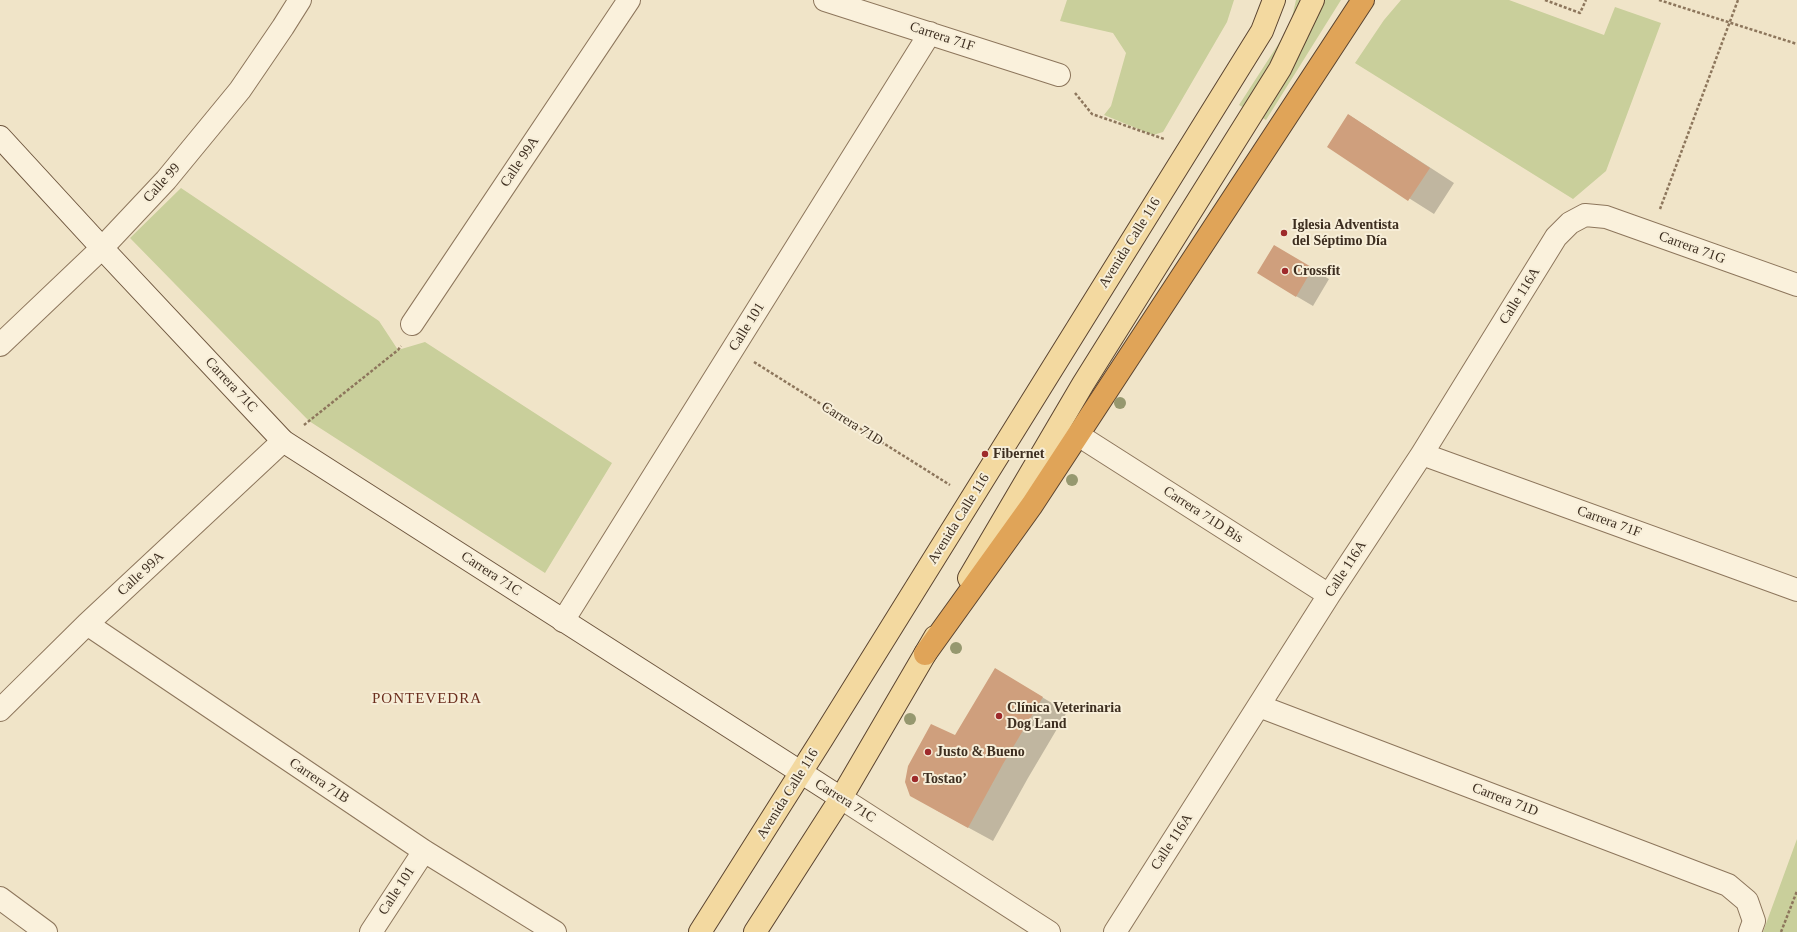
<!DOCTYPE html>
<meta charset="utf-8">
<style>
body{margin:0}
canvas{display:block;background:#f0e4c8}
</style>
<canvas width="1797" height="932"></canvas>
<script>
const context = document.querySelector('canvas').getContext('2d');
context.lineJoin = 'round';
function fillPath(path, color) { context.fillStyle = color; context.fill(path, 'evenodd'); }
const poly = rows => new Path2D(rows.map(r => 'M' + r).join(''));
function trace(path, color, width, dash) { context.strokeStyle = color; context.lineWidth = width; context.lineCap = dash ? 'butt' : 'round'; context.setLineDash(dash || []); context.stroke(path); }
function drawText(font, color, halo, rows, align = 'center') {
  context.font = font + ' "Times New Roman",serif'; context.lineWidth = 4; context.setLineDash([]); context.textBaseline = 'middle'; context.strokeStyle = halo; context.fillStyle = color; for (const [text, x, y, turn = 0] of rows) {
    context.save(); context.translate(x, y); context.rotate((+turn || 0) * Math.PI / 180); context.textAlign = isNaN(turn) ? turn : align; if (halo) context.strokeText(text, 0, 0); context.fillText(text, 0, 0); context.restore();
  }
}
const green = poly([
 [1067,0,1234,0,1227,22,1163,132,1153,135,1104,115,1111,106,1126,53,1113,33,1060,21],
 [1296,0,1341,0,1266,120,1239,105,1290,26],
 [1401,0,1509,0,1604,35,1615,7,1661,23,1606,171,1573,199,1355,63,1384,20],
 [181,188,379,321,398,350,425,342,612,463,545,573,309,421,130,238],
 [1797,839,1797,932,1763,932]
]);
const shadow = poly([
 [1349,115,1454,183,1434,214,1328,147],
 [1274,246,1329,279,1313,306,1296,296],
 [1020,684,1067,712,1028,778,993,841,936,810,955,736]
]);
const building = poly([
 [1348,114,1430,168,1408,201,1327,147],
 [1274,245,1313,268,1296,297,1257,273],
 [995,668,1043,697,1003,764,968,828,910,796,905,782,908,766,931,724,955,735]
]);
const path = poly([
 [1545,0,1580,13,1586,0],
 [1659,0,1797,44],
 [1075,93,1092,114,1164,139],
 [1660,209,1738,0],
 [754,362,950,485],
 [304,425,398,350,401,346],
 [1781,932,1797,891]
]);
const street = poly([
 [825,0,1059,75],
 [412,324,629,0],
 [0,345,102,248,166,180,240,90,283,27,300,0],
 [1078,435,1329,595],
 [1422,454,1797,590],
 [563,621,930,33],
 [87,624,424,851,555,932],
 [1259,706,1728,885,1747,901,1754,921,1750,932],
 [0,710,87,624,283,441],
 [841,798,1049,932],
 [0,898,46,932],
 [371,932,424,851],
 [1115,932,1329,595,1422,454,1556,237,1570,223,1585,215,1606,217,1797,285]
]);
const secondary = poly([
 [0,137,102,248,283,441,841,798]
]);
const primary = poly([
 [969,578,1083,384,1280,69,1313,0],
 [700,932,822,739,1262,31,1274,0],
 [755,932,841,798,935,637]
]);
const highway = poly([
 [925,654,1032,505,1363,0]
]);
const trees = [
 [1120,403],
 [1072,480],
 [956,648],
 [910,719]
];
const markers = [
 [1284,233,4,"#9e2a2b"],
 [1285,271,4,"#9e2a2b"],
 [985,454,4,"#9e2a2b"],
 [999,716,4,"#9e2a2b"],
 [928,752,4,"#9e2a2b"],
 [915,779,4,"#9e2a2b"]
];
const streetNames = [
 ["Carrera 71F",942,37,18],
 ["Calle 99A",520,162,-56],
 ["Calle 99",162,183,-48],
 ["Avenida Calle 116",1130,243,-58],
 ["Carrera 71G",1692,248,20],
 ["Calle 116A",1520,296,-58],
 ["Calle 101",747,327,-58],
 ["Carrera 71C",231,385,47],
 ["Carrera 71D",852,424,32],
 ["Carrera 71D Bis",1203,515,33],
 ["Avenida Calle 116",959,519,-58],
 ["Carrera 71F",1609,522,20],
 ["Calle 116A",1346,569,-57],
 ["Calle 99A",141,574,-43],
 ["Carrera 71C",491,574,33],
 ["Carrera 71B",319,781,34],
 ["Avenida Calle 116",788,794,-58],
 ["Carrera 71D",1505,800,21],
 ["Carrera 71C",845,801,32],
 ["Calle 116A",1172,842,-57],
 ["Calle 101",397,891,-57]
];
const poiNames = [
 ["Iglesia Adventista",1292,225],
 ["del Séptimo Día",1292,241],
 ["Crossfit",1293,271],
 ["Fibernet",993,454],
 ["Clínica Veterinaria",1007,708],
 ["Dog Land",1007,724],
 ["Justo & Bueno",936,752],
 ["Tostao’",923,779]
];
const neighbourhoodNames = [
 ["PONTEVEDRA",427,699]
];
fillPath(green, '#c9cf9b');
fillPath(shadow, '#0003');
fillPath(building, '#cf9f7d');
trace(street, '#8d765c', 24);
trace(secondary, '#6f573f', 24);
trace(primary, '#5b4430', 24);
trace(highway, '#5b4430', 24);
trace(path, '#8d765c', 2.5, [3, 2]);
trace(street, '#faf1dc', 22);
trace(secondary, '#faf1dc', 22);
trace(primary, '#f3d9a0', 22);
trace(highway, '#e0a458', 22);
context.fillStyle = '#96986f';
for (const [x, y] of trees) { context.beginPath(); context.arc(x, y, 6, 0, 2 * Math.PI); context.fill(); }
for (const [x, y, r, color] of markers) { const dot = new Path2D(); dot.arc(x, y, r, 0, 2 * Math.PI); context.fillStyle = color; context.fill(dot); trace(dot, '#f7eed8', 1.5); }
drawText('14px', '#3d2e20', '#f7eed8', streetNames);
drawText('bold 14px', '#3d2e20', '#f7eed8', poiNames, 'left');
context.letterSpacing = '1px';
drawText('15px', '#6b2e1e', '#f7eed8', neighbourhoodNames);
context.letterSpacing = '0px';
</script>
